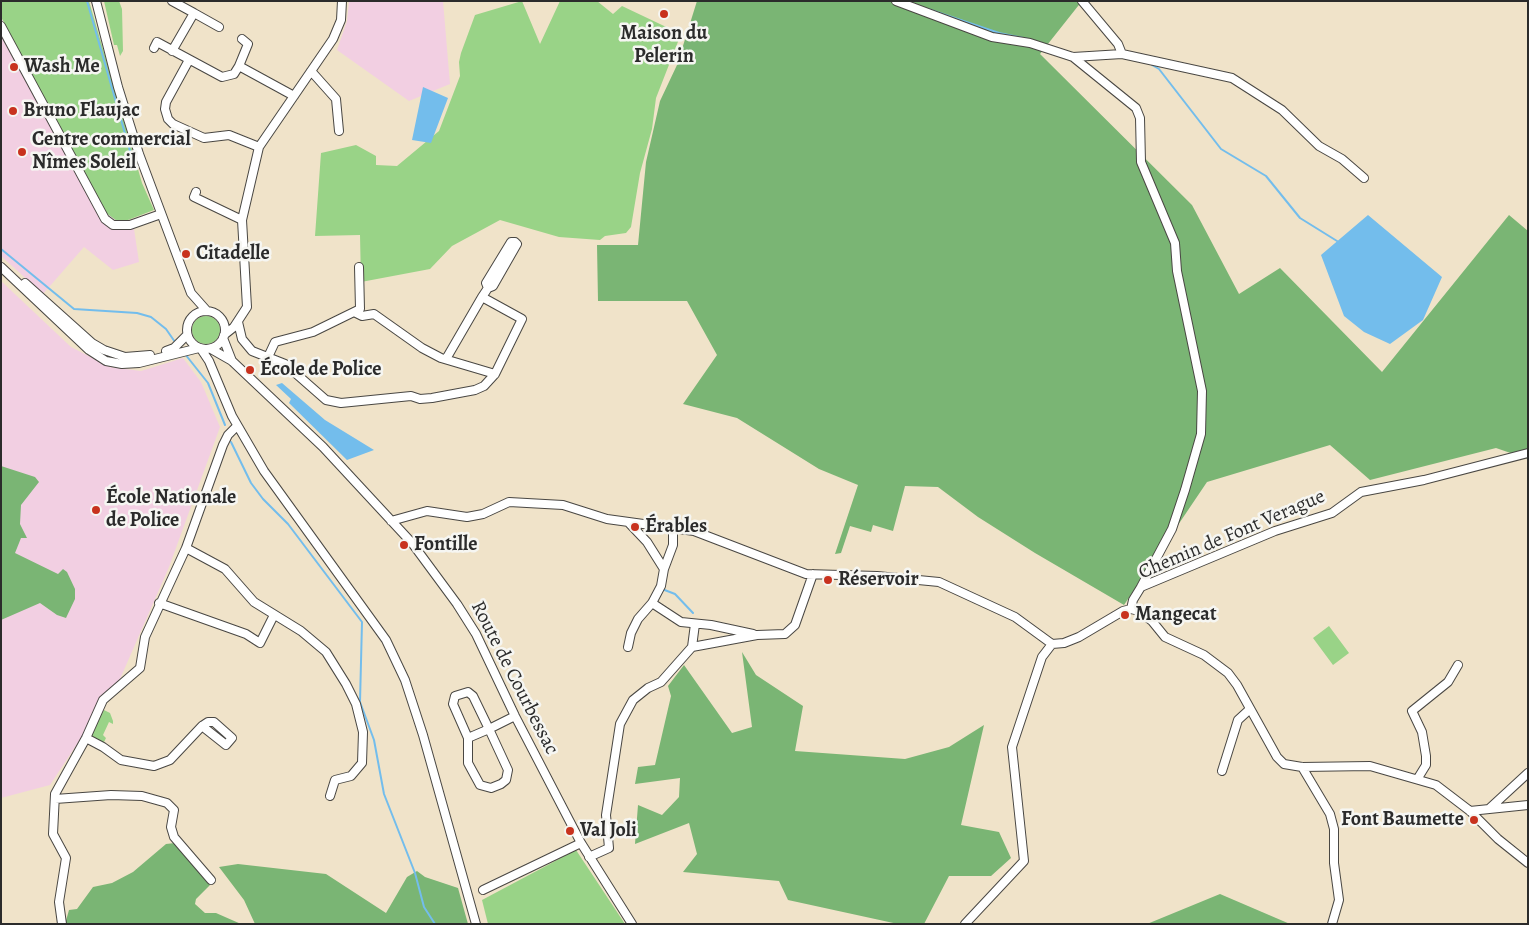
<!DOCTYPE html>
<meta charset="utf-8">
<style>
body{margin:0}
#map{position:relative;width:1529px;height:925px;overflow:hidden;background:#f0e3c9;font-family:Alegreya,serif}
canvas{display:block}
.frame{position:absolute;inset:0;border:2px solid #2b2b2b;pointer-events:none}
</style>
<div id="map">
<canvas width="1529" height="925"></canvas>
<div class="frame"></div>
</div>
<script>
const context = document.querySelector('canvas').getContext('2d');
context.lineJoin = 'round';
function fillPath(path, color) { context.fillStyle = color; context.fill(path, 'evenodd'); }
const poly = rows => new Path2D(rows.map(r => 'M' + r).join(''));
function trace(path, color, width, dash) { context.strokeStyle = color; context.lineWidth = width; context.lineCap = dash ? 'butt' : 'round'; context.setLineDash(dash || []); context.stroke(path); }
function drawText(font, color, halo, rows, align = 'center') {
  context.font = font + ' Alegreya,serif'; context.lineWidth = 5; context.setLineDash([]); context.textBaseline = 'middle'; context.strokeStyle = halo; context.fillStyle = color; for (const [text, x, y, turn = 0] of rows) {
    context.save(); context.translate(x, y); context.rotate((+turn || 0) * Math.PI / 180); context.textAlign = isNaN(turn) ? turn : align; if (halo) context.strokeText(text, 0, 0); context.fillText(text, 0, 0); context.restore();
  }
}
const built = poly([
 [349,1,443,1,450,84,409,101,337,50,347,21],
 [1,17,106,213,134,229,139,262,113,270,84,247,43,294,1,256],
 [1,281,71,347,110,367,141,371,183,358,201,382,220,427,169,567,120,679,50,785,1,798]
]);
const green = poly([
 [1,1,89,1,142,183,154,210,128,220,117,221,106,213,1,17],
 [104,1,119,1,122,9,123,51,120,56,117,45,114,45],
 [522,1,540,44,560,1,597,1,613,14,622,6,681,34,656,98,652,129,640,173,631,227,626,233,605,236,600,240,559,237,500,220,452,246,430,269,361,282,360,235,315,236,321,153,356,145,376,156,376,165,397,166,439,131,460,76,459,62,461,53,475,15],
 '192 330a14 14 0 1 1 28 0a14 14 0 1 1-28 0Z',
 [1329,626,1349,653,1333,665,1313,638],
 [104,710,110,713,113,721,113,724,109,722,103,735,106,738,103,744,89,736],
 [576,850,625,924,488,924,482,900]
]);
const forest = poly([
 [697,1,1082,1,1040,54,1192,205,1239,294,1280,268,1382,372,1509,215,1528,231,1528,459,1496,448,1370,480,1330,445,1207,482,1124,605,1035,553,978,517,938,487,905,486,893,531,873,525,871,532,850,526,841,553,835,554,858,485,819,469,737,418,683,404,717,355,687,301,598,301,597,245,638,245,646,162,660,101,677,65],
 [1,466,35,477,39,482,21,505,20,524,27,538,21,538,15,553,58,574,63,569,67,572,75,589,75,599,66,618,57,615,40,603,1,620],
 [742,652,756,675,803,706,795,751,905,759,949,747,984,725,961,825,999,832,1011,858,991,876,949,876,924,924,898,924,788,900,779,881,683,872,697,854,689,823,635,844,638,805,662,815,679,797,680,778,635,784,638,767,655,765,671,696,668,686,684,665,732,733,752,727],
 [175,843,210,885,196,899,195,904,205,913,216,913,241,924,65,924,69,910,77,909,93,887,112,883,133,872,166,844],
 [238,864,326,874,386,913,407,877,417,871,425,877,458,888,468,924,255,924,244,900,219,867],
 [1220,894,1290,924,1147,924]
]);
const water = poly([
 [423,87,448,98,431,143,412,140],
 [1368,215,1442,277,1423,320,1390,344,1364,332,1344,316,1321,255],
 [282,383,325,420,374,450,347,460,289,403,291,399,276,385]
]);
const stream = poly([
 [87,1,130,151],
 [928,9,999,33,1028,39],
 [1152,65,1159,69,1221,149,1266,176,1300,218,1337,241],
 [1,249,74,309,137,313,151,317,166,329,175,342],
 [185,354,208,383,225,425],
 [231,442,251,483,263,499,288,524,362,622,360,702,374,740,384,794,415,873,424,907,435,924],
 [662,589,675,594,693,613]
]);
const minor = poly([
 [96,1,118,87,139,154,191,293,207,311],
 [896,1,992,37,1030,43,1073,57,1122,54,1232,78,1282,110,1319,146,1342,159,1364,178],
 [1082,1,1118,44,1122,54],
 [194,13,219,27],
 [1,26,105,219,113,225,130,225,161,214],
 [154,48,157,42,222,77,234,74,239,66,294,96],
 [172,51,194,13,172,1],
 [1073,57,1136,108,1140,118,1141,162,1175,243,1177,271,1202,391,1201,434,1185,490,1172,529,1141,587],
 [189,60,166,102,165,109,168,119,173,124,204,138,229,135,259,147],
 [239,66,248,44,242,39],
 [311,71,336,99,339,131],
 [196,192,194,197,242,220],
 [1,267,89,350,106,361,122,364,139,363,199,348],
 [25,283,92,343,104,350,125,357,150,355],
 [482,297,488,288,493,286,517,244,515,242,511,242,486,283,488,288],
 '187 330a19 19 0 1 1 38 0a19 19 0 1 1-38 0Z',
 [356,313,362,316,374,314,422,348,441,358,495,374],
 [238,322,242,339,252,351,285,364,326,400,341,403,411,396,420,399,432,398,475,390,484,386,495,374,522,319,482,297,446,359],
 [224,335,234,327,247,307,242,220,259,147,333,39,341,20,342,1],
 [223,338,232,361],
 [201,349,209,361,232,416,264,471,386,640,405,680,423,735,476,924],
 [211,349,232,361,323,447,412,543,457,604,476,634,515,716,581,843,632,924],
 [166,351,174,348,187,335],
 [268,357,275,342,313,332,360,309,359,267],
 [237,426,228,435,223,445,186,548,225,569,254,602,301,631,326,652,346,684,356,704,363,732,362,763,351,776,335,780,330,796],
 [391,521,427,511,467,517,483,514,509,502,563,505,607,519,694,531,806,574,877,576,939,582,1015,617,1052,644,1064,643,1079,637,1123,611,1131,609,1139,611,1152,621,1165,637,1204,655,1228,673,1237,685,1277,757,1284,764,1302,767,1370,766,1436,785,1470,811,1498,839,1528,863],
 [664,569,673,545,673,528],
 [159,603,246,634,260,643,274,615],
 [652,603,681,622,711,625,753,634],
 [1131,609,1133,600,1141,587,1275,531,1332,513,1361,492,1424,480,1528,453],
 [628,647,631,633,638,619,652,603,661,586,664,569,647,542,629,523],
 [692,647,695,624],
 [86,738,103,747,121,760,154,766,170,760,202,726,226,745,232,738,214,722,208,722,202,726],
 [468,738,453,704,455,696,468,692,473,696,489,729,468,738,468,763,480,785,491,788,501,784,506,780,508,770,489,729,515,716],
 [1302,767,1330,814,1334,829,1334,863,1339,900,1332,924],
 [1222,771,1238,720,1250,709],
 [1418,778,1426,765,1426,756,1422,732,1412,711,1448,682,1458,665],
 [55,799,111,795,142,796,167,803,174,810,171,827,174,837,211,880],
 [1490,808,1528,773],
 [1470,811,1528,805],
 [589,857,609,848,606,815,620,724,633,700,648,688,661,682,692,647,757,635,785,634,795,625,813,574],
 [483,890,581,843],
 [62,924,59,902,66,858,53,834,55,794,86,738,103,700,140,668,145,637,186,548],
 [965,924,1024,861,1012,747,1042,657,1052,644]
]);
const markers = [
 [664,14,5,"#c8321e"],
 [14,67,5,"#c8321e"],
 [13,111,5,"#c8321e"],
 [22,152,5,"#c8321e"],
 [186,254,5,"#c8321e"],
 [250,370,5,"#c8321e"],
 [96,510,5,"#c8321e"],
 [635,527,5,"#c8321e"],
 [404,545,5,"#c8321e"],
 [828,580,5,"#c8321e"],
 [1125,615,5,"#c8321e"],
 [1474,820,5,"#c8321e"],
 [570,831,5,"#c8321e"]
];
const poiNames = [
 ["Maison du",664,34,"center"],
 ["Pelerin",664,57,"center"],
 ["Wash Me",24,67],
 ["Bruno Flaujac",23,111],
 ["Centre commercial",32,140],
 ["Nîmes Soleil",32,163],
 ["Citadelle",196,254],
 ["École de Police",260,370],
 ["École Nationale",106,498],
 ["de Police",106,521],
 ["Érables",645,527],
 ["Fontille",414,545],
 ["Réservoir",838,580],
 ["Mangecat",1135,615],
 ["Font Baumette",1464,820,"right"],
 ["Val Joli",580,831]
];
const streetNames = [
 ["Chemin de Font Verague",1232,535,-23],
 ["Route de Courbessac",514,678,63]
];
fillPath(built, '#f2cfe2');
fillPath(green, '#99d387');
fillPath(forest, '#7ab574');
fillPath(water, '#73bdec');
trace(stream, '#73bdec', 2);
trace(minor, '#494743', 10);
trace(minor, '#fff', 8);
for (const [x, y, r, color] of markers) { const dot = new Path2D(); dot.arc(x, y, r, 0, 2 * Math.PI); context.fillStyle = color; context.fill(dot); trace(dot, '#f6f6f2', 2); }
drawText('bold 20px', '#2b2b2b', '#f6f6f2', poiNames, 'left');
drawText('20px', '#2b2b2b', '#f6f6f2', streetNames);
</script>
